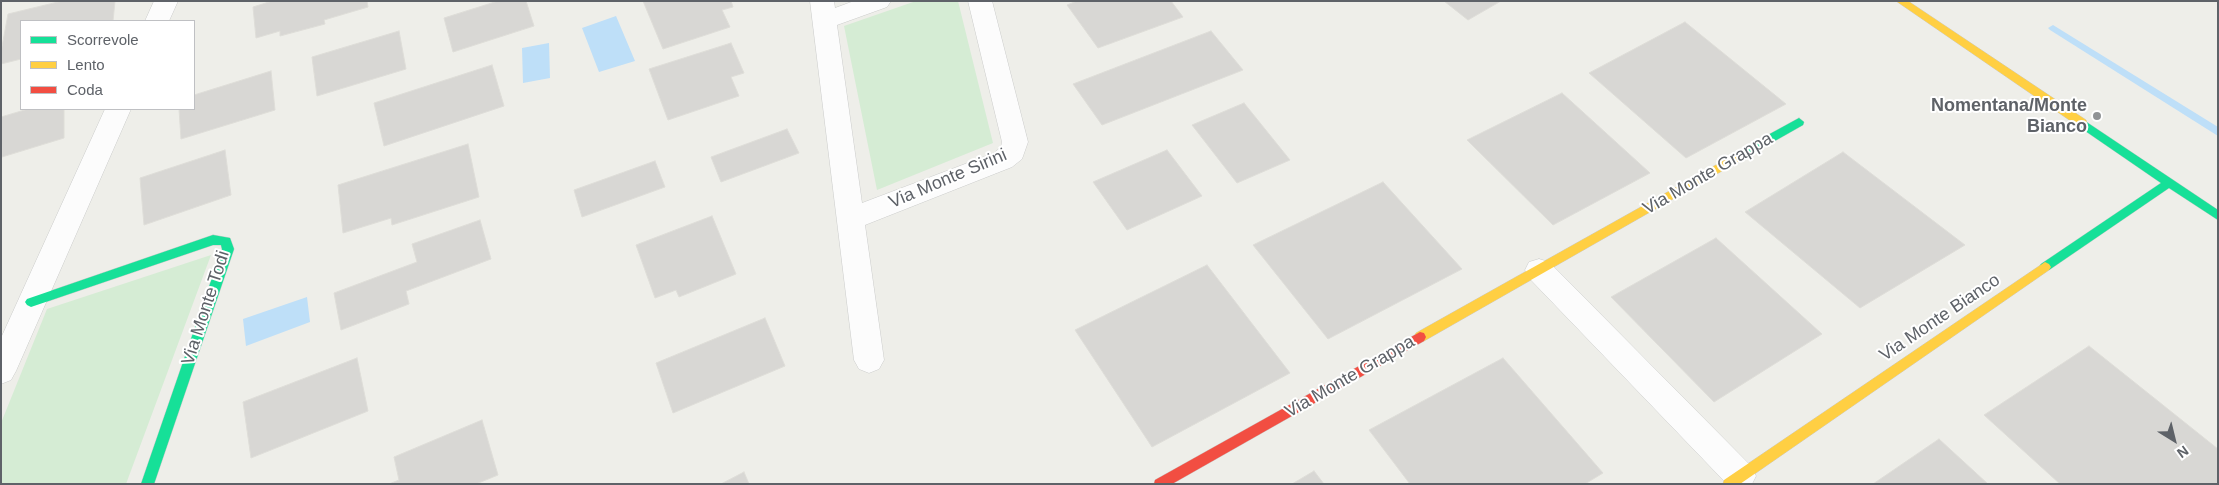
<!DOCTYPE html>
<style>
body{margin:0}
#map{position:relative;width:2219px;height:485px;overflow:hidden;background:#eeeee9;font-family:Arial,sans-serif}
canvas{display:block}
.frame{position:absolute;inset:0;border:2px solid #5e6268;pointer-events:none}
.legend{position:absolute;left:20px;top:20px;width:175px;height:90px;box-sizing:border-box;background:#fff;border:1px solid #bfc0c3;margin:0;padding:6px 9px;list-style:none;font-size:15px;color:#5e6268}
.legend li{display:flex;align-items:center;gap:10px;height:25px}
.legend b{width:25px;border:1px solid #bfc0c3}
.north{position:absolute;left:2149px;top:415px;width:50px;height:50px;-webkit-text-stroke:4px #fff;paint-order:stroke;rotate:144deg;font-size:14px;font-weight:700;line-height:20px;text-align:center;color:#5e6268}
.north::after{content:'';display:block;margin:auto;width:18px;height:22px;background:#5e6268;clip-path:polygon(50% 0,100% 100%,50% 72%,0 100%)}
</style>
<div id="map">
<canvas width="2219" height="485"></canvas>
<div class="frame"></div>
<ul class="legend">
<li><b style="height:6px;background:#16e098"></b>Scorrevole</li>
<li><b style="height:6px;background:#ffcf43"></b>Lento</li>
<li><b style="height:6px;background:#f24e42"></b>Coda</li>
</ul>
<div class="north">N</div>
</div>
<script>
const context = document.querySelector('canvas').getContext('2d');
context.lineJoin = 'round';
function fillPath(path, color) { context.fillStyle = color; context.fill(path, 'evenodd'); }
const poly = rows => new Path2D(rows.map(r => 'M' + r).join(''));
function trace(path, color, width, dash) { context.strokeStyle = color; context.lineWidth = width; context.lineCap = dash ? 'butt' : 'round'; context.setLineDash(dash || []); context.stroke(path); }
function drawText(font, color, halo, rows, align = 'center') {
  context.font = font + ' Arial,sans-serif'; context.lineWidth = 4; context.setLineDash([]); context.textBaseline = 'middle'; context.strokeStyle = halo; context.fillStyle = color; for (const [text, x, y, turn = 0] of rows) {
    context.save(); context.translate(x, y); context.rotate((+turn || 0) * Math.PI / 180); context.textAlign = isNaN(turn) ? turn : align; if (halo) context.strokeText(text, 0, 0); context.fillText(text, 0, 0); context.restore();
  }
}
const green = poly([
 [916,1,958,1,993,143,877,190,844,26],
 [211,255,126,484,1,484,1,423,47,309]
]);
const water = poly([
 [616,16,635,61,599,72,582,28],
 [549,43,550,78,523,83,522,48],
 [307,297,310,322,246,346,243,319]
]);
const stream = poly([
 [2053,25,2218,127,2218,136,2050,30,2048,28,2053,25]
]);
const building = poly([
 [62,1,115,1,113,21,21,21,21,59,1,64,1,52,8,14,62,1],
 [272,1,367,1,368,7,324,20,325,24,280,36,280,31,256,38,253,7,272,1],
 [498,1,526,1,534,26,453,52,444,18,498,1],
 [643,1,731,1,733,7,722,10,730,27,663,49,643,1],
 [1077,1,1171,1,1183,17,1098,48,1067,5,1077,1],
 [1444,1,1501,1,1468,20,1444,1],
 [1685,22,1786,104,1686,158,1589,73,1685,22],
 [399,31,406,69,317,96,312,57,399,31],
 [1211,31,1243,70,1102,125,1073,84,1211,31],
 [731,43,744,73,731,77,739,96,668,120,649,69,731,43],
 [492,65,504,106,384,146,374,103,492,65],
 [271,71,275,110,181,139,179,109,194,109,194,95,271,71],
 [1562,93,1650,173,1553,225,1467,140,1562,93],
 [1244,103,1290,160,1237,183,1192,125,1244,103],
 [28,109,64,109,64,138,2,157,1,117,28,109],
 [787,129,799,153,721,182,711,157,787,129],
 [468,144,479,197,392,225,391,218,343,233,338,185,468,144],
 [225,150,231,195,144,225,140,178,225,150],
 [1167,150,1202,196,1127,230,1093,182,1167,150],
 [1843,152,1965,245,1860,308,1745,212,1843,152],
 [655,161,665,187,582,217,574,190,655,161],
 [1383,182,1462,269,1328,339,1253,245,1383,182],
 [712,216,736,274,679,297,676,290,655,298,636,245,712,216],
 [480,220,491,259,406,291,409,304,341,330,334,293,417,262,412,244,480,220],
 [1716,238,1822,334,1714,402,1611,297,1716,238],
 [1207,265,1290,373,1152,447,1075,330,1207,265],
 [765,318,785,366,673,413,656,363,765,318],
 [2089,346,2218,449,2218,484,2060,484,1984,415,2089,346],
 [357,358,368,411,251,458,243,402,357,358],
 [1503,358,1603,473,1585,484,1410,484,1369,430,1503,358],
 [482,420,498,475,476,484,389,484,399,480,394,457,482,420],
 [1939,439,1988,484,1873,484,1939,439],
 [1314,471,1324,484,1292,484,1314,471],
 [744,472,749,484,721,484,744,472]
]);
const street = poly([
 [154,1,178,1,169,21,145,21,154,1],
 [810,1,834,1,835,8,854,1,891,1,887,7,837,25,862,203,994,153,1001,147,1002,142,968,1,992,1,1028,142,1022,159,1012,167,865,225,884,360,879,369,869,373,859,369,854,360,810,1],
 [105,109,131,109,16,371,11,380,1,384,1,338,105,109],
 [1539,259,1549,262,1751,466,1756,476,1752,484,1727,484,1529,278,1525,270,1529,262,1539,259]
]);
const fast = poly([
 [1799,118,1804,122,1803,125,1743,159,1735,159,1734,156,1735,153,1799,118],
 [2082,119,2218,210,2218,220,2169,188,2049,270,2041,270,2039,267,2041,264,2161,183,2078,126,2077,123,2082,119],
 [213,235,230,238,234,249,154,484,141,484,222,249,221,245,213,245,31,307,27,305,25,302,27,299,213,235]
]);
const slow = poly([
 [1896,1,1908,1,2086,120,2087,123,2086,126,2078,126,1896,1],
 [1739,152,1744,156,1743,159,1424,341,1420,342,1416,341,1414,337,1416,333,1739,152],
 [2045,262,2049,264,2051,267,2049,270,1740,484,1723,484,1724,480,2045,262]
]);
const jam = poly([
 [1420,332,1424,333,1426,337,1424,341,1172,484,1154,484,1155,480,1420,332]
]);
const markers = [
 [2097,116,5,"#909395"]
];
const poiNames = [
 ["Nomentana/Monte",2087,106],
 ["Bianco",2087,127]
];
const streetNames = [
 ["Via Monte Grappa",1708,174,-30],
 ["Via Monte Sirini",948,179,-23],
 ["Via Monte Todi",206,308,-72],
 ["Via Monte Bianco",1940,318,-34],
 ["Via Monte Grappa",1350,377,-30]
];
fillPath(green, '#d5ecd4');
fillPath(water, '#bedff8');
fillPath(stream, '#bedff8');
fillPath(building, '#d8d7d4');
trace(building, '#deddd8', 1);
trace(street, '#cbcccb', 1);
trace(fast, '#cacbca', 1);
trace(slow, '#cacbca', 1);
trace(jam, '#cacbca', 1);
fillPath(street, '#fcfcfc');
fillPath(fast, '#16e098');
fillPath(slow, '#ffcf43');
fillPath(jam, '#f24e42');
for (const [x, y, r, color] of markers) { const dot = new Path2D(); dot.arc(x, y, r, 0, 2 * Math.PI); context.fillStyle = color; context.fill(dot); trace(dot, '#fff', 2); }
drawText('bold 18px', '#5e6268', '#fff', poiNames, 'right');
drawText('18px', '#5e6268', '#fff', streetNames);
</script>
